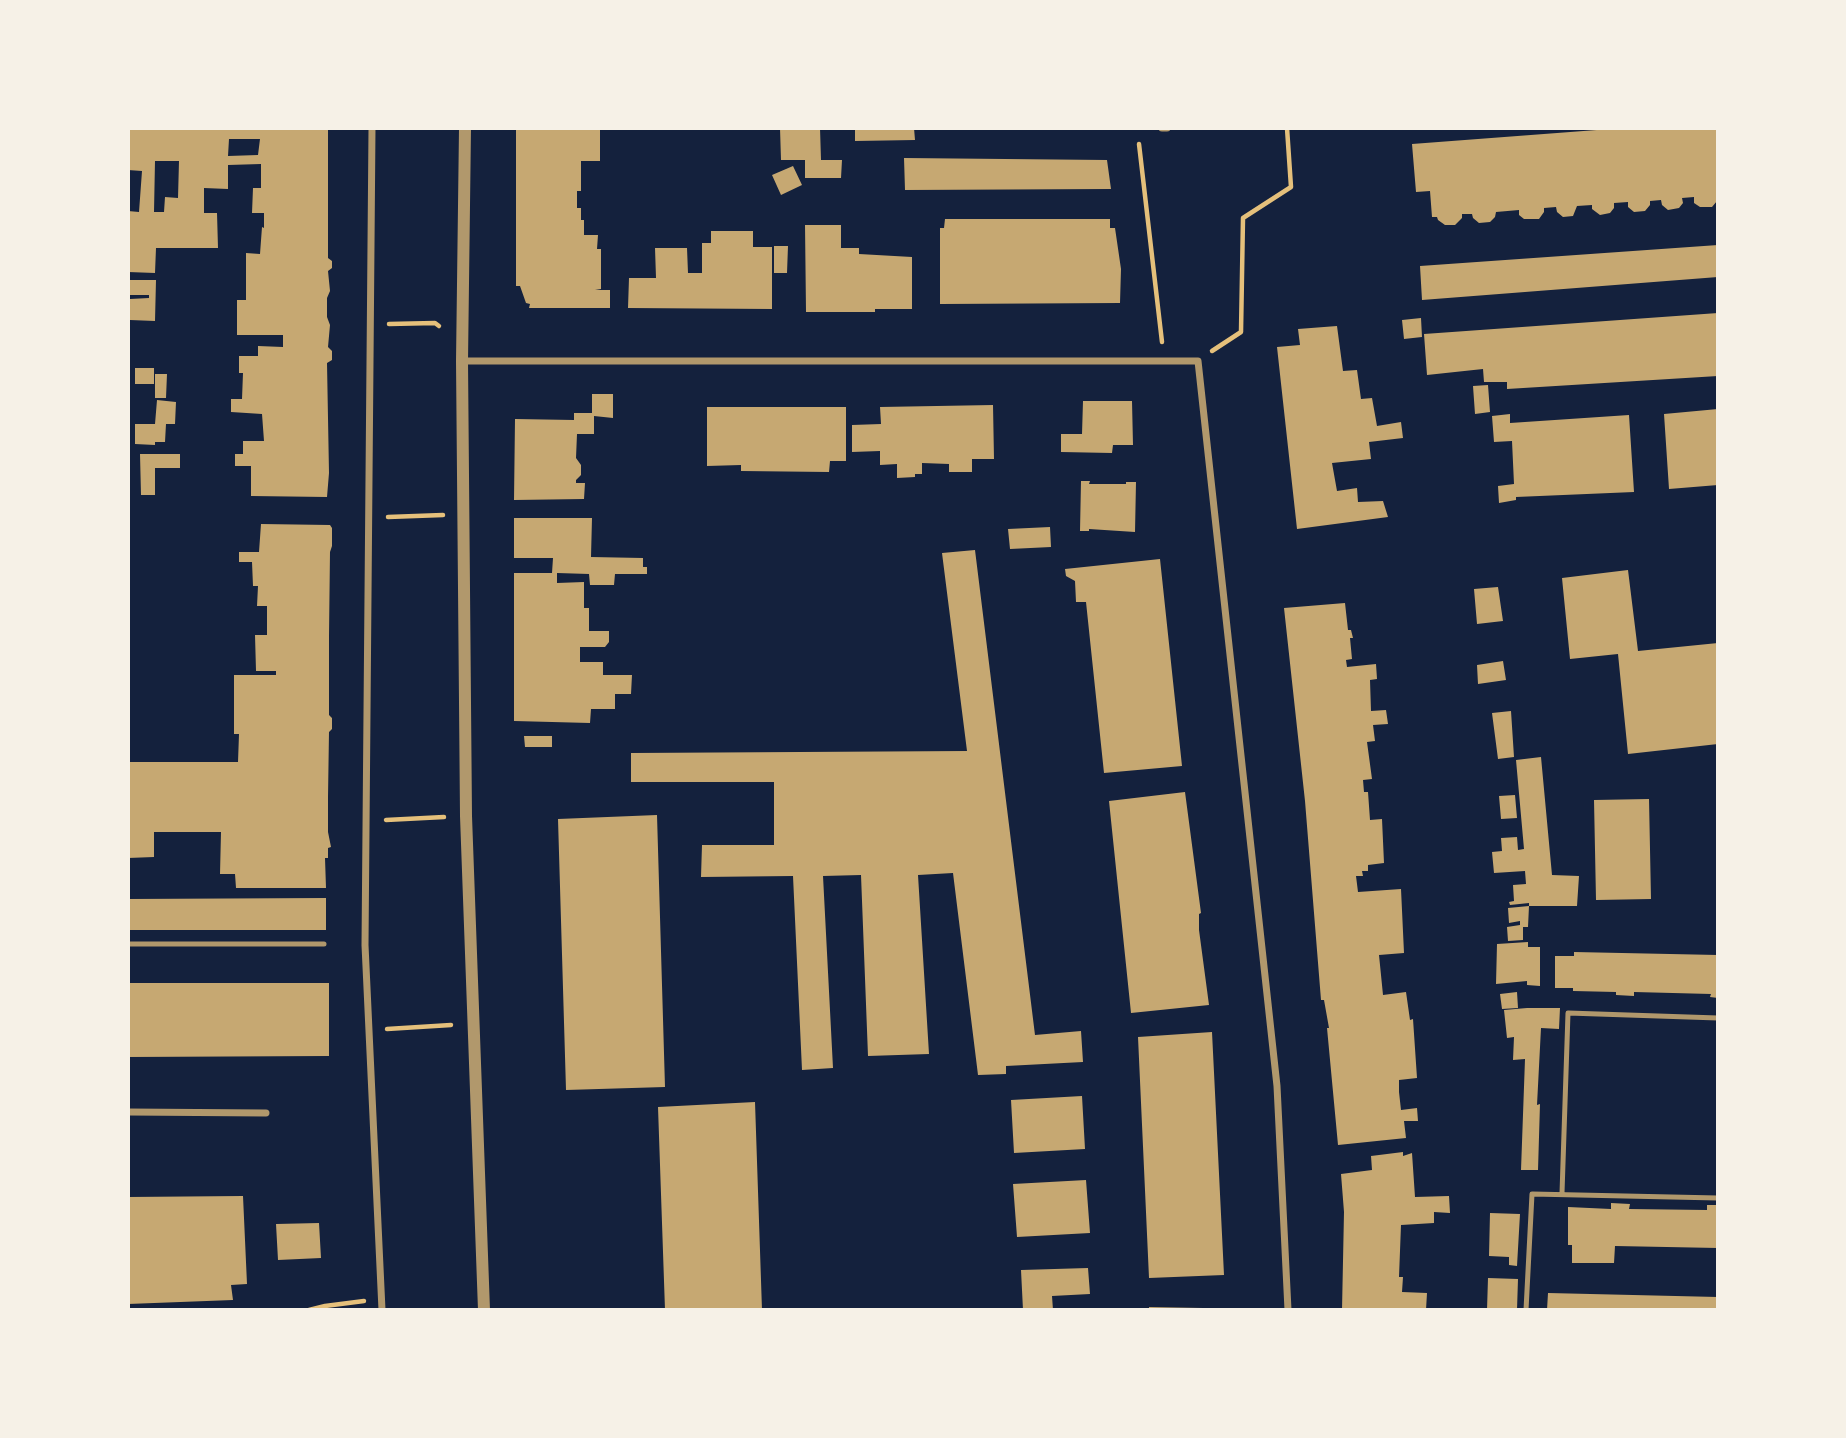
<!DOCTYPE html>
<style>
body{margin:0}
#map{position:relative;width:1846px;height:1438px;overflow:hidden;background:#14213d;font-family:Figtree,sans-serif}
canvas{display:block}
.frame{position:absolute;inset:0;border:130px solid #f6f1e7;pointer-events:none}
</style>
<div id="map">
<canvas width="1846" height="1438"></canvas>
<div class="frame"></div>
</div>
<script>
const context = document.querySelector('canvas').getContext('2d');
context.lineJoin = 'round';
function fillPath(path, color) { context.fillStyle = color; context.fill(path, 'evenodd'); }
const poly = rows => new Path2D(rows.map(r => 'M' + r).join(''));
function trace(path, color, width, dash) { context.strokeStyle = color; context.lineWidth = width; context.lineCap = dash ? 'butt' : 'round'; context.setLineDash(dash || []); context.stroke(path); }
const building = poly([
 [128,128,328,128,328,258,332,261,332,268,328,271,330,291,327,298,327,317,330,325,328,347,332,351,332,360,327,363,329,473,327,497,251,496,251,466,235,466,235,454,243,454,243,441,264,441,262,414,231,412,231,399,242,399,243,373,239,373,239,356,258,356,258,346,283,347,283,335,237,335,237,300,246,300,246,253,260,254,262,227,264,228,264,213,252,213,253,188,261,188,261,164,228,165,228,189,204,188,204,213,217,213,218,248,156,248,155,273,128,272,128,211,139,212,142,171,128,170],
 [229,139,260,139,258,155,228,156],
 [155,161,179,161,178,198,165,197,164,212,154,212],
 [516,128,600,128,600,161,581,161,581,191,577,191,577,208,581,208,581,220,584,220,584,235,598,235,597,249,601,249,601,289,595,290,610,290,610,308,529,308,530,304,526,303,520,286,516,286],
 [780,128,820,128,821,160,842,160,841,178,805,178,805,160,781,160],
 [855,128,914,128,915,140,855,141],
 [1623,128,1718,128,1718,195,1716,196,1717,201,1712,207,1700,207,1694,203,1694,197,1682,198,1683,203,1679,208,1668,210,1662,205,1661,200,1650,201,1650,205,1645,211,1634,212,1628,207,1628,202,1614,203,1614,208,1610,213,1600,215,1592,209,1592,205,1577,206,1573,216,1563,217,1557,212,1556,207,1544,208,1544,212,1539,219,1524,219,1519,215,1519,210,1496,212,1495,217,1490,222,1479,223,1473,218,1472,214,1462,214,1462,218,1455,225,1445,225,1438,220,1437,217,1432,217,1430,191,1416,192,1412,144],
 [904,158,1107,160,1111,189,905,190],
 [793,166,802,185,781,195,772,175],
 [945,219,1110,219,1110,228,1115,228,1121,269,1120,303,940,304,940,228,944,228],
 [805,225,841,225,841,248,859,248,859,254,912,257,912,309,875,309,875,312,806,312],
 [711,231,753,231,753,247,772,247,772,309,628,308,629,278,656,278,655,248,687,248,688,273,702,273,702,243,711,243],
 [1718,245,1718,277,1422,300,1420,266],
 [774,246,788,246,787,273,774,273],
 [129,280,156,280,155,321,130,320,130,299,149,298,149,295,129,295],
 [1718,313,1718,376,1507,389,1507,382,1484,382,1483,369,1427,375,1424,334],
 [1421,318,1422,337,1404,339,1402,320],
 [1337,326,1343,371,1357,370,1361,399,1372,398,1377,426,1401,422,1403,438,1369,442,1371,459,1332,463,1337,491,1357,488,1358,502,1383,501,1388,517,1297,529,1277,347,1300,345,1298,329],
 [135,368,154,368,154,384,135,384],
 [155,374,167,374,166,398,155,398],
 [1488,385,1490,412,1475,414,1473,386],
 [592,394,613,394,613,418,594,416,594,434,577,434,576,458,581,465,581,475,576,480,576,483,585,483,584,499,514,500,515,419,574,420,574,413,592,413],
 [157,400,176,402,175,424,166,424,165,442,155,442,155,445,135,444,135,424,155,424],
 [1083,401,1132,401,1133,445,1113,445,1112,453,1061,452,1061,434,1082,434],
 [993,405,994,459,972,459,972,472,949,472,949,464,922,463,922,474,915,474,915,477,897,478,897,464,880,465,880,451,852,452,852,425,881,424,880,407],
 [707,407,846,407,846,461,830,461,829,472,741,471,741,465,707,466],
 [1718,409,1718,485,1669,489,1664,414],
 [1510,414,1510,423,1629,415,1634,492,1516,497,1516,500,1499,503,1498,486,1514,484,1512,441,1494,442,1492,416],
 [140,454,180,454,180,468,155,468,155,495,141,495],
 [1081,481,1090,481,1089,484,1126,484,1126,482,1136,482,1135,532,1089,529,1089,531,1080,531],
 [514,518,592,518,591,557,643,558,643,567,647,567,647,574,615,574,614,585,590,585,589,574,557,573,557,583,584,582,584,608,589,608,589,631,609,631,609,642,605,647,580,647,580,662,603,662,603,675,632,675,631,694,615,694,615,709,591,709,590,723,514,721,514,573,552,573,553,558,514,558],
 [261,524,330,525,332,528,332,546,330,552,329,636,329,715,332,718,332,729,329,732,328,797,328,832,331,847,328,848,328,858,325,858,326,888,236,888,235,874,220,874,221,832,154,832,154,857,128,858,128,762,238,762,239,734,234,734,234,675,276,675,276,671,256,671,255,635,267,635,267,606,257,606,258,586,253,586,252,562,239,562,239,552,259,552],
 [1050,527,1051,547,1010,549,1008,529],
 [975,550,1035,1035,1081,1031,1083,1062,1006,1066,1006,1074,978,1075,953,873,918,875,929,1054,868,1056,861,875,823,876,833,1068,802,1070,793,876,701,877,702,845,774,845,774,782,631,782,631,753,967,751,942,553],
 [1160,559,1182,766,1104,773,1086,602,1076,602,1075,581,1066,576,1065,569],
 [1628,570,1638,651,1718,643,1718,744,1628,754,1618,654,1570,659,1562,578],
 [1498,587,1503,621,1477,624,1474,589],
 [1345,603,1348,630,1351,630,1353,638,1350,638,1352,659,1346,660,1347,667,1376,664,1377,679,1370,680,1371,711,1386,710,1388,724,1373,725,1375,741,1367,742,1372,779,1363,780,1364,792,1368,792,1370,820,1382,819,1384,863,1368,865,1368,871,1362,871,1363,876,1356,876,1358,892,1401,889,1404,953,1379,955,1383,995,1406,992,1410,1020,1413,1019,1417,1078,1399,1080,1399,1092,1401,1110,1417,1108,1418,1121,1404,1121,1406,1138,1338,1145,1327,1028,1329,1028,1324,1000,1321,1000,1305,801,1284,608],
 [1503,661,1506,680,1478,684,1477,665],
 [1511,711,1514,757,1498,759,1492,713],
 [524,736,552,736,552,747,525,747],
 [1541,757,1552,875,1579,876,1577,906,1529,906,1529,903,1510,905,1509,902,1514,901,1513,885,1526,884,1525,871,1494,873,1492,852,1502,851,1501,838,1517,837,1518,850,1524,849,1516,760],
 [1185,792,1201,913,1199,914,1199,930,1209,1005,1131,1013,1109,801],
 [1515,795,1517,818,1501,819,1499,796],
 [1649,799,1651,899,1596,900,1594,800],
 [657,815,665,1087,566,1090,558,819],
 [326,898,326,930,128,930,128,899],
 [1529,906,1528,927,1523,927,1523,940,1508,941,1507,927,1520,925,1520,921,1509,923,1508,908],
 [1528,942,1528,947,1540,947,1540,986,1527,985,1527,981,1496,984,1497,944],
 [1574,952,1718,955,1718,998,1710,997,1711,994,1634,992,1634,996,1616,995,1616,992,1573,991,1573,988,1555,988,1555,956,1574,956],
 [128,983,329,983,329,1056,128,1057],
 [1517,992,1518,1008,1502,1009,1500,994],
 [1527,1008,1560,1008,1559,1029,1541,1028,1537,1105,1540,1104,1538,1170,1521,1170,1525,1059,1513,1060,1514,1037,1507,1038,1504,1010],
 [1212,1032,1224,1275,1149,1278,1138,1037],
 [1082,1096,1085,1149,1014,1153,1011,1100],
 [755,1102,762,1310,665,1310,658,1107],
 [1403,1152,1403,1156,1412,1153,1415,1197,1449,1196,1450,1213,1434,1212,1434,1223,1401,1225,1399,1277,1403,1277,1402,1292,1427,1293,1426,1310,1342,1310,1344,1212,1341,1174,1372,1170,1371,1156],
 [1086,1180,1090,1233,1017,1237,1013,1184],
 [243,1196,247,1284,231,1285,233,1300,128,1304,128,1197],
 [1611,1203,1630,1204,1629,1209,1707,1210,1707,1205,1718,1205,1718,1248,1615,1246,1614,1263,1572,1263,1572,1245,1568,1245,1568,1207,1611,1209],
 [1490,1213,1520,1214,1517,1266,1509,1265,1509,1257,1489,1256],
 [319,1223,321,1258,278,1260,276,1224],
 [1088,1268,1090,1294,1052,1296,1053,1310,1023,1310,1021,1270],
 [1488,1278,1518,1279,1517,1310,1487,1310],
 [1548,1293,1718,1297,1718,1310,1547,1310],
 [1149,1307,1203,1308,1203,1310,1149,1310]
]);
const path = poly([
 [1139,144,1162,342],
 [389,324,435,323,439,326],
 [1212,351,1241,332,1243,218,1291,187,1287,128],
 [388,517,443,515],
 [386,820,444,817],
 [387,1029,451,1025],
 [309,1310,325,1306,364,1301]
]);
const service = poly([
 [128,944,324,944],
 [1562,1193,1568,1013,1718,1018],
 [1526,1310,1532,1194,1718,1198]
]);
const minor = poly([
 [372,128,365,945,382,1310],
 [1162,128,1167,128],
 [462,361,1198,361,1277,1086,1288,1310],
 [128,1112,266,1113]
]);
const tertiary = poly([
 [465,128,462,361,466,816,484,1310]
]);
fillPath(building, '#c6a872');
trace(path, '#e5c07b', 4.5);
trace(service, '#b1986c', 5);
trace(minor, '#b1986c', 7);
trace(tertiary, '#b1986c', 12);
</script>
